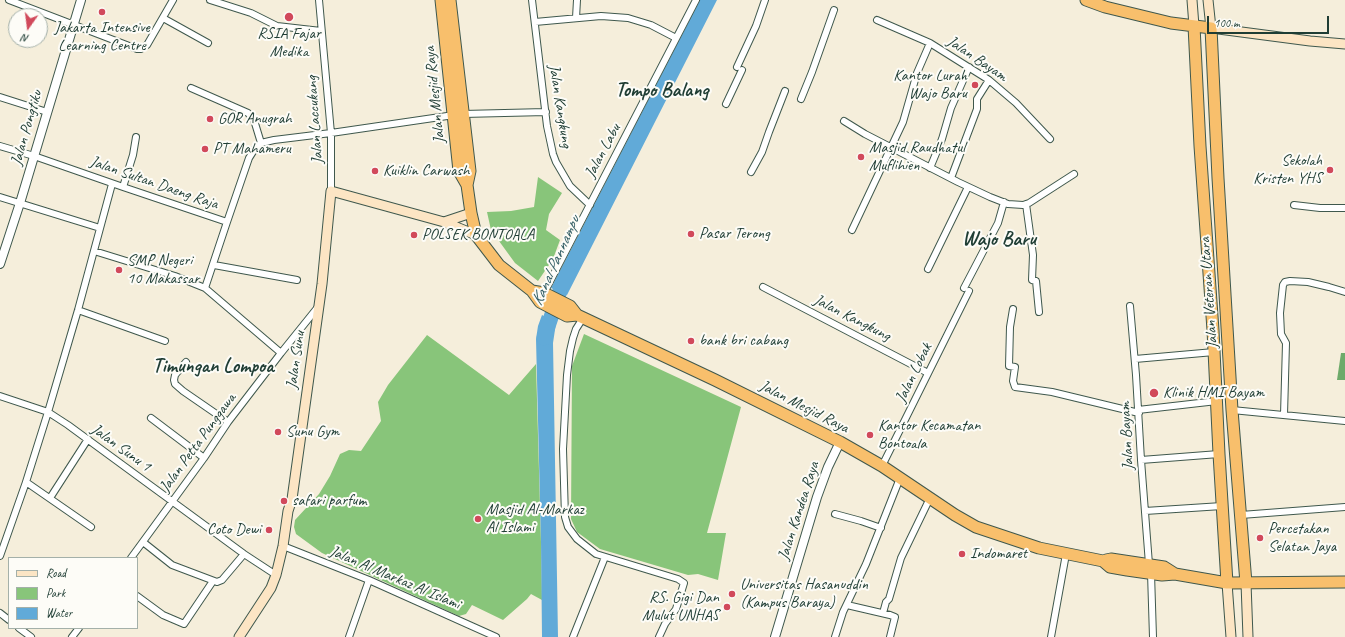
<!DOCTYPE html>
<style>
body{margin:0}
#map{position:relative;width:1345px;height:637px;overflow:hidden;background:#f5eedb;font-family:Caveat,sans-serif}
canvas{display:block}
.legend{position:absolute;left:8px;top:557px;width:130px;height:72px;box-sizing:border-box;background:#fdfcf7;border:1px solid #a4b0a9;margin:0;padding:5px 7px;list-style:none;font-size:12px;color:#1f3d34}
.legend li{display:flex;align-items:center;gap:8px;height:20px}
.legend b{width:20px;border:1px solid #a4b0a9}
.north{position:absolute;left:8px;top:8px;width:40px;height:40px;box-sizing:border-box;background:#fdfcf7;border:1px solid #a4b0a9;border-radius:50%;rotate:194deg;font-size:11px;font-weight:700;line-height:16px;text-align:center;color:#1f3d34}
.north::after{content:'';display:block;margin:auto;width:14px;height:18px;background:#d1495b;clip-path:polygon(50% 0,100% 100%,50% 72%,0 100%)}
.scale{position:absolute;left:1207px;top:16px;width:122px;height:18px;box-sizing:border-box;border:2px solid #1f3d34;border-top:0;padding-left:5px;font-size:12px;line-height:14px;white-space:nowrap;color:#1f3d34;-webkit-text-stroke:3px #fdfcf7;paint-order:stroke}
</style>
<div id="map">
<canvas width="1345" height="637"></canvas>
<ul class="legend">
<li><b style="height:5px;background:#fce5c4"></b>Road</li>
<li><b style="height:11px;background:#88c57a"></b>Park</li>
<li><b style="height:11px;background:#61aad8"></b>Water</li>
</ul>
<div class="north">N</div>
<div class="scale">100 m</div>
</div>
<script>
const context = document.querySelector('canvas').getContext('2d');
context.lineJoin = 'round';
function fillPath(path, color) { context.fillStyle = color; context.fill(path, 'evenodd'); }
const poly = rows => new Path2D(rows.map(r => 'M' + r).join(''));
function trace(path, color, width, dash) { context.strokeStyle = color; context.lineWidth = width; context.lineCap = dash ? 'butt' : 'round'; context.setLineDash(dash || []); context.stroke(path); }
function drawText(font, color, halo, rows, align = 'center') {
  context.font = font + ' Caveat,sans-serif'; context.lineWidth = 4; context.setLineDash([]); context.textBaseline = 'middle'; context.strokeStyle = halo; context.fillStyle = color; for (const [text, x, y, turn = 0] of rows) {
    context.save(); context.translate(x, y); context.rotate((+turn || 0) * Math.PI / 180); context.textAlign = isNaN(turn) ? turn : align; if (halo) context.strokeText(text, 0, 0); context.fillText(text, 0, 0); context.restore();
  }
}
const green = poly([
 [538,177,562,193,549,214,546,230,560,240,553,259,538,281,515,263,491,230,487,212,511,211,534,207],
 [584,334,741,407,707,533,726,533,718,580,698,574,688,575,600,549,577,532,571,519,572,366],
 [427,335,509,395,536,364,541,542,542,600,531,594,527,599,503,620,472,605,466,614,459,616,322,553,296,534,294,527,295,520,319,494,330,476,340,454,349,450,361,451,381,421,378,402,388,385]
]);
const forest = poly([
 [1341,353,1345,353,1345,380,1337,380]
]);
const water = poly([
 [700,0,717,0,567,295,551,288],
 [542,315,556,323,553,343,558,637,542,637,541,542,536,339,538,326]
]);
const river = poly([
 [544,338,563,282,568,273]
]);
const minor = poly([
 [9,0,137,49,141,49,147,45,173,0],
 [210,0,251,13,277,26,321,31],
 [319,0,331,133,331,191],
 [532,0,547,126,553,154,556,162,570,186,590,205],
 [163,18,208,43],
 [576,18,577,0],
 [877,20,930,43,989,80,1016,103,1050,139],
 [535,22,601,16,628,18,651,25,676,38],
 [737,67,756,26,765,0],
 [191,88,248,113,254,120,261,143],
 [0,97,47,112],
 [801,99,812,72,834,10],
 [726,104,742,70],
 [463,114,546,112],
 [844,121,865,134,958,182,990,197,1008,204,1023,205,1029,203,1074,174],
 [0,146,34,156,123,187,227,222,249,158,256,147,261,143,274,140,331,133,454,115],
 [930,168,942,139,951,108,969,67],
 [751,172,762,152,769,132,785,91],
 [951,178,977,109,977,99,989,80],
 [123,187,133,155,136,137],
 [0,197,100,228],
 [1026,204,1033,255,1032,280,1036,281,1039,312],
 [1294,205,1320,208,1345,208],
 [227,222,205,288,281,353],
 [852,230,903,122,917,73,930,43],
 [94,251,175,276,205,288],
 [214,265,297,280],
 [928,269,968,187],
 [763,287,928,373],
 [964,288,998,223,1004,202],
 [544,293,696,0],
 [1130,306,1136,375,1141,460,1149,564],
 [1013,309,1010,327,1009,366,1015,367,1013,381,1015,387,1052,392,1139,413],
 [78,310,165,341],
 [583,318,576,329,573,338,570,351,567,375,563,449,565,517,568,527,577,539,596,554,678,579,684,583,676,609,665,624,659,637],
 [1135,359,1214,352],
 [186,362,175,375,174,380,175,384,183,391,228,422],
 [0,396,48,412,68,425,244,554,276,575],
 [1138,410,1217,401],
 [1232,410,1345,421],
 [1284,415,1286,343,1281,334,1280,313,1283,285,1285,282,1290,281,1308,282,1329,287,1345,292],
 [151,418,204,458],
 [1141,460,1219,454],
 [882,466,969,291],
 [26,482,91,527],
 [50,498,88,439],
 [1145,511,1222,506],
 [835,514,861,521,881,528],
 [1241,515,1345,507],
 [143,542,172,565,217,582,222,580,244,554],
 [283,546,369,580,496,637],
 [0,556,26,482,48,412,78,310,112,184],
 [131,558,204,458,228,422,281,353,318,307],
 [1151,573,1153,637],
 [137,596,163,615,184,624,213,581],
 [847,605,890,615,895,617,890,637],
 [0,613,9,620],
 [883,613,886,602,889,599,901,558,930,498],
 [19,628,31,637],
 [72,637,79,628],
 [349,637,369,580],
 [573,637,605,557],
 [835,637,843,612,866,564,900,478],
 [1051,637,1066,554]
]);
const tertiary = poly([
 [0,264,20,203,81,0],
 [775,637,817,497,828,467,840,442]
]);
const secondary = poly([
 [1192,0,1194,26],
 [1208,0,1211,28,1310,41,1345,44],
 [444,222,471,213],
 [1227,583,1231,637],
 [1246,583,1248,637],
 [239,637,271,588,276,575,283,546,288,511,292,499,322,284,331,191,444,222,476,235]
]);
const trunk = poly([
 [441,0,459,171,467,185,471,213,476,235,499,265,532,291,544,293,570,306,577,315,715,380,840,442,882,466,955,515,976,527,1039,548,1103,561,1110,567,1127,570,1162,575,1175,574,1227,583,1345,582],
 [450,0,470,171,467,185],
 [1086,0,1105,7,1171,23,1211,28,1218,178,1232,410,1246,583],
 [1194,26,1200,146,1213,330,1219,454,1227,583],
 [532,291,540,302,567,316,577,315],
 [1106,560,1111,559,1164,567,1175,574]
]);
const markers = [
 [102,12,4,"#d1495b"],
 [289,17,5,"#d1495b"],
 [975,85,4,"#d1495b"],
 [210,119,4,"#d1495b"],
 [205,149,4,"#d1495b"],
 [861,157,4,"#d1495b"],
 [1330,170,4,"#d1495b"],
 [375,171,4,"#d1495b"],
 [691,234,4,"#d1495b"],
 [414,235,4,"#d1495b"],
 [119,270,4,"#d1495b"],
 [691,341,4,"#d1495b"],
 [1154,393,5,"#d1495b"],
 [278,432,4,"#d1495b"],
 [870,435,4,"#d1495b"],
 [284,501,4,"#d1495b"],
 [478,519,4,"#d1495b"],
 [269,530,4,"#d1495b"],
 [1260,538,4,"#d1495b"],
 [962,554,4,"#d1495b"],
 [732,594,4,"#d1495b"],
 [727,607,4,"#d1495b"]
];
const poiNames = [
 ["Jakarta Intensive",102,28,"center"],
 ["Learning Centre",102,46,"center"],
 ["RSIA Fajar",289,34,"center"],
 ["Medika",289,52,"center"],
 ["Kantor Lurah",967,76,"right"],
 ["Wajo Baru",967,94,"right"],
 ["GOR Anugrah",218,119],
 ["Masjid Raudhatul",869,148],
 ["Muflihien",869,166],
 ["PT Mahameru",213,149],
 ["Sekolah",1322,161,"right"],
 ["Kristen YHS",1322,179,"right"],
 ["Kuiklin Carwash",383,171],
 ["Pasar Terong",699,234],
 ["POLSEK BONTOALA",422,235],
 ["SMP Negeri",127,261],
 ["10 Makassar",127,279],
 ["bank bri cabang",699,341],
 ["Klinik HMI Bayam",1163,393],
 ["Kantor Kecamatan",878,426],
 ["Bontoala",878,444],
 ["Sunu Gym",286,432],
 ["safari parfum",292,501],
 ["Masjid Al-Markaz",486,510],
 ["Al Islami",486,528],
 ["Percetakan",1268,529],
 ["Selatan Jaya",1268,547],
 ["Coto Dewi",261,530,"right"],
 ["Indomaret",970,554],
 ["Universitas Hasanuddin",740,585],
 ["(Kampus Baraya)",740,603],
 ["RS. Gigi Dan",719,598,"right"],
 ["Mulut UNHAS",719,616,"right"]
];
const streetNames = [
 ["Jalan Bayam",977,59,34],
 ["Jalan Mesjid Raya",435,95,-96],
 ["Jalan Kangkung",560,106,81],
 ["Jalan Laccukang",315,120,-94],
 ["Jalan Pongtiku",27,128,-74],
 ["Jalan Labu",603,151,-62],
 ["Jalan Sultan Daeng Raja",154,183,19],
 ["Jalan Veteran Utara",1209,293,-94],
 ["Jalan Kangkung",852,318,27],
 ["Jalan Sunu",296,360,-82],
 ["Jalan Lobak",914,373,-64],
 ["Jalan Mesjid Raya",804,407,27],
 ["Jalan Bayam",1127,436,-93],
 ["Jalan Petta Punggawa",198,443,-54],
 ["Jalan Sunu 1",121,448,36],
 ["Jalan Kandea Raya",799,511,-72],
 ["Jalan Al Markaz Al Islami",395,578,23]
];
const waterNames = [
 ["Kanal Pannampu",556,261,-66]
];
const districtNames = [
 ["Tompo Balang",662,91],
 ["Wajo Baru",999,240],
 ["Timungan Lompoa",213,367]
];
fillPath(green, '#88c57a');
fillPath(forest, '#6eaa6a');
fillPath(water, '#61aad8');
trace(river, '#61aad8', 15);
trace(minor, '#3f584d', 8);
trace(tertiary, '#3f584d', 10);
trace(secondary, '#3f584d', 11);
trace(trunk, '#3f584d', 13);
trace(minor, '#fff', 6);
trace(tertiary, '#fff', 8);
trace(secondary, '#fce5c4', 9);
trace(trunk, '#f8bf6c', 11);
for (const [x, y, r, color] of markers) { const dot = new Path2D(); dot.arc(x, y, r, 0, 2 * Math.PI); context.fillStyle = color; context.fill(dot); trace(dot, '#fdfcf7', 1.5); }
drawText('16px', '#1f3d34', '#fdfcf7', poiNames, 'left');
drawText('16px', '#1f3d34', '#fdfcf7', streetNames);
drawText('italic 17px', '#335e65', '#fdfcf7', waterNames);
drawText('bold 20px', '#1f3d34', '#fdfcf7', districtNames);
</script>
